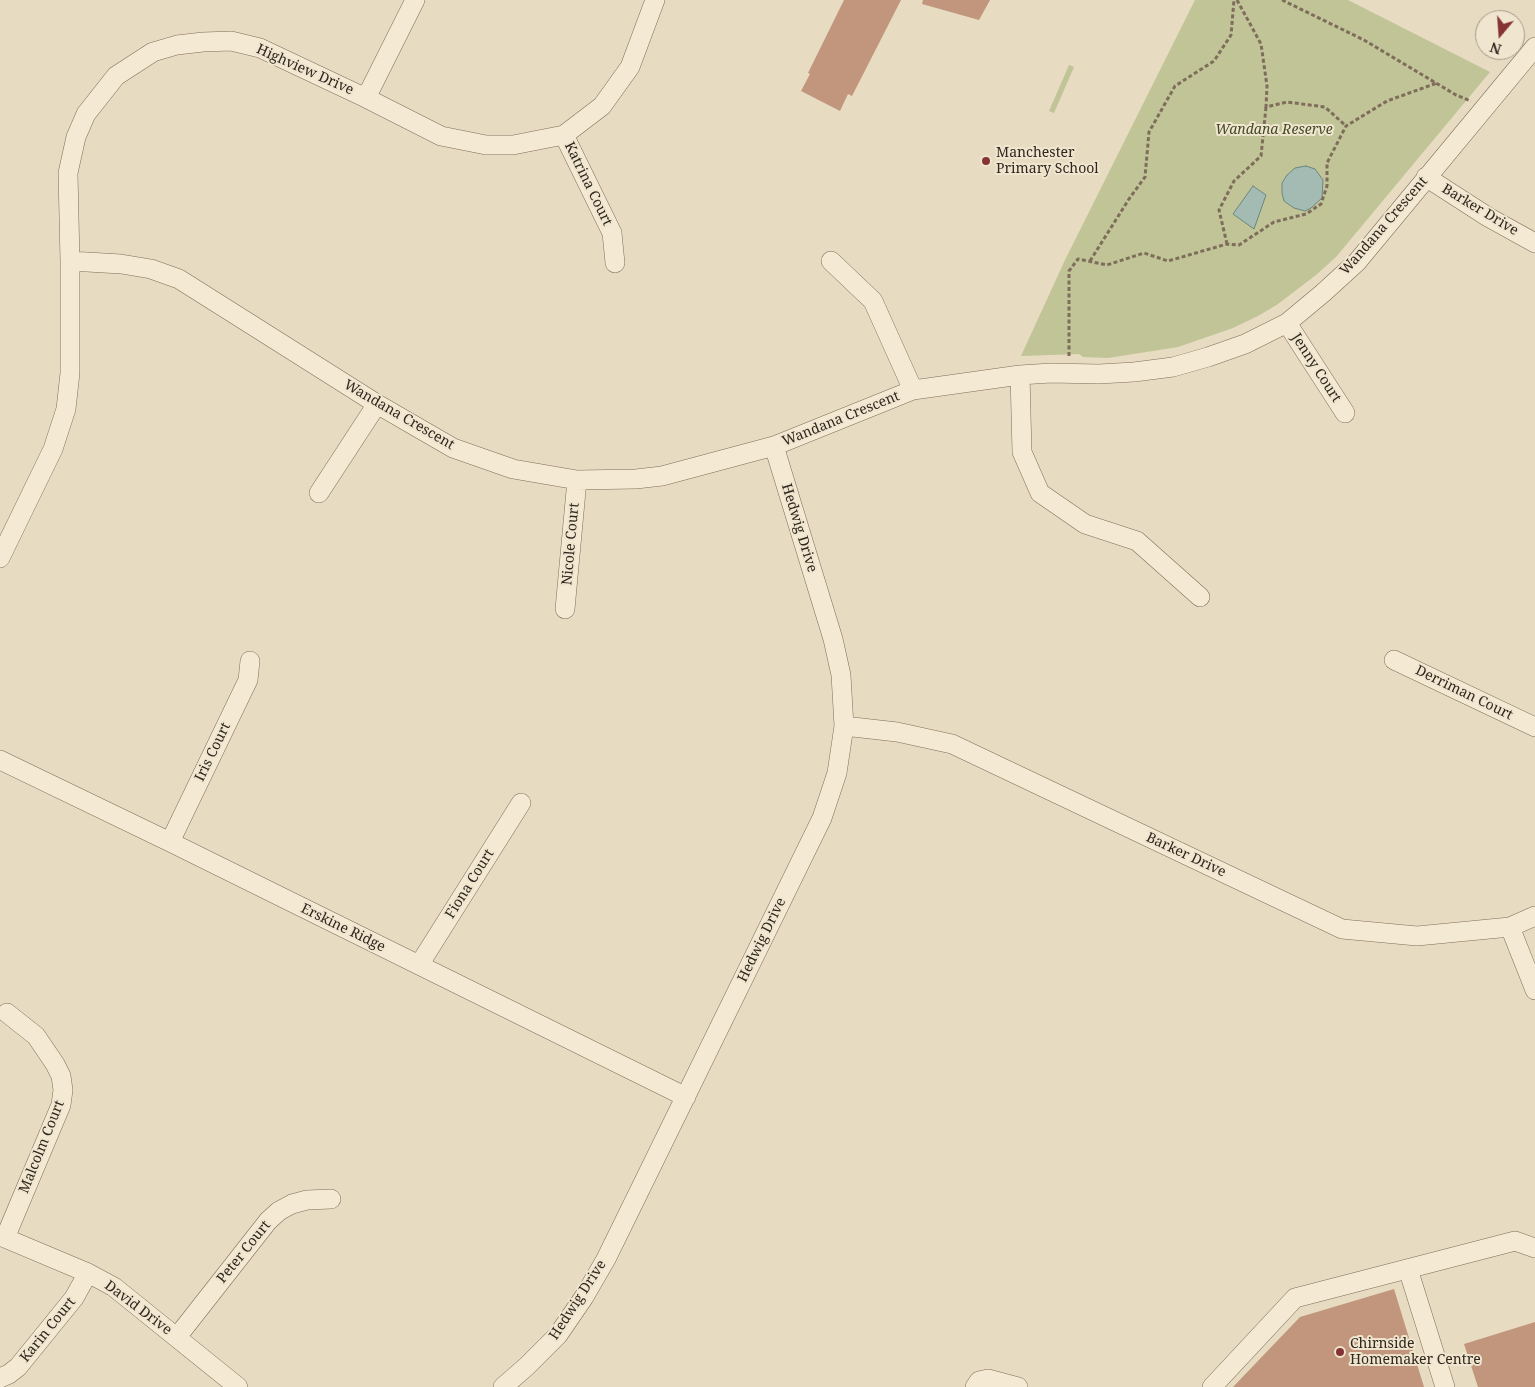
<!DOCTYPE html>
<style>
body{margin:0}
#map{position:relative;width:1535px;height:1387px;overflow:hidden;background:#e7dbc1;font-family:"Noto Serif",serif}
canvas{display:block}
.north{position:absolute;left:1475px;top:10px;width:50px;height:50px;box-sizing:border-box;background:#f0e6d0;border:1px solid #a39988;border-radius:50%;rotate:198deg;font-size:14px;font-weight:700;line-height:20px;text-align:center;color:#30261d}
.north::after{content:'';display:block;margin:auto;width:18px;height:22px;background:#863336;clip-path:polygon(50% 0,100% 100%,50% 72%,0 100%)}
</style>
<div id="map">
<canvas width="1535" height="1387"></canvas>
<div class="north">N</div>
</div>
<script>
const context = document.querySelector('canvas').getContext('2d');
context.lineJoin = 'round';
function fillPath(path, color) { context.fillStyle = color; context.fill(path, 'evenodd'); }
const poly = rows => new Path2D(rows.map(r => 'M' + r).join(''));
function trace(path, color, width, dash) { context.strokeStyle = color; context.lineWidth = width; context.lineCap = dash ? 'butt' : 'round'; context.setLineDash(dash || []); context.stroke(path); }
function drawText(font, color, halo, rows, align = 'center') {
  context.font = font + ' "Noto Serif",serif'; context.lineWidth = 4; context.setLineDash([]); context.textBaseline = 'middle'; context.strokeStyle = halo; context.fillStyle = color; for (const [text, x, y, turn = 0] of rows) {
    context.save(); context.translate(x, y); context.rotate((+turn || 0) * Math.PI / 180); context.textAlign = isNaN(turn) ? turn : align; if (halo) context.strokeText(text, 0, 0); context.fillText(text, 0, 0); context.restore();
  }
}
const green = poly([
 [1195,0,1348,0,1490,72,1336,257,1316,275,1278,304,1258,316,1233,328,1178,347,1108,358,1083,357,1079,354,1021,356,1065,260],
 [1069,65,1074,67,1054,113,1049,111]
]);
const water = poly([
 [1306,166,1315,169,1323,180,1322,198,1311,208,1305,211,1294,208,1284,201,1282,193,1282,183,1287,175,1295,168,1306,166],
 [1253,186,1266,195,1254,229,1233,214,1253,186]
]);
const building = poly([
 [844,0,901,0,852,96,848,94,840,111,801,91,810,74,808,73],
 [923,0,990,0,979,20,922,4],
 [1394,1289,1424,1387,1233,1387,1300,1317],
 [1535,1322,1535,1387,1478,1387,1464,1344]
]);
const path = poly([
 [1237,0,1261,44,1267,86,1266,107,1287,102,1325,107,1346,126],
 [1282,0,1364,40,1456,95,1471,101],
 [1227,244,1219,210,1234,181,1261,156,1266,107],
 [1090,261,1129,199,1145,177,1149,132,1175,86,1214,61,1231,35,1234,0],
 [1069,356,1069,271,1078,259,1107,265,1144,253,1168,261,1227,244,1239,245,1274,222,1306,214,1321,204,1327,186,1327,163,1346,126,1387,101,1437,83]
]);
const minor = poly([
 [366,98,415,0],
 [564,135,612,233,615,263],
 [1426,177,1488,217,1535,243],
 [70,261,121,264,151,269,179,279,377,404,453,448,513,469,577,480,636,479,662,476,774,446,913,390,1020,375,1051,373,1099,374,1134,372,1173,367,1208,357,1245,344,1287,323,1323,293,1357,262,1535,47],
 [831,261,873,301,913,390],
 [1287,323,1345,413],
 [1020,375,1022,452,1040,493,1085,524,1137,541,1200,597],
 [319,493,377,404],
 [0,558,53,449,66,409,70,373,70,261,68,173,76,137,86,114,116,76,153,52,177,45,203,42,231,41,260,48,366,98,441,136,486,145,513,145,564,135,602,106,630,67,655,0],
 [565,609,577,480],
 [1394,660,1535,727],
 [844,726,897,732,952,744,1342,929,1417,936,1510,927,1535,916],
 [0,760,170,842,686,1097],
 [170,842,248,680,250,661],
 [1510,927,1535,990],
 [419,965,521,803],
 [0,1236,88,1273,114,1287,238,1387],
 [5,1238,61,1105,63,1090,61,1076,55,1064,36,1036,7,1013],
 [1408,1269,1445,1387],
 [177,1337,268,1221,279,1211,292,1204,307,1200,331,1199],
 [0,1378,9,1374,18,1367,74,1298,88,1273],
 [503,1387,527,1366,558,1335,584,1297,606,1259,822,818,837,773,844,726,841,675,833,639,774,446],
 [975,1387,979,1381,988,1379,1018,1387],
 [1212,1387,1295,1298,1515,1241,1535,1248]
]);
const markers = [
 [986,161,5,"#863336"],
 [1340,1352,5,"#863336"]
];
const streetNames = [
 ["Highview Drive",305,70,24],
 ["Katrina Court",588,184,64],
 ["Barker Drive",1480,210,31],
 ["Wandana Crescent",1384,226,-49],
 ["Jenny Court",1316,368,57],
 ["Wandana Crescent",399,415,30],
 ["Wandana Crescent",841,419,-22],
 ["Hedwig Drive",799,528,73],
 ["Nicole Court",571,544,-85],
 ["Derriman Court",1464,693,26],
 ["Iris Court",213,752,-64],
 ["Barker Drive",1186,855,25],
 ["Fiona Court",470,884,-58],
 ["Erskine Ridge",343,928,26],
 ["Hedwig Drive",762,940,-64],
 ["Malcolm Court",42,1147,-68],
 ["Peter Court",244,1252,-51],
 ["Hedwig Drive",578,1300,-57],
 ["David Drive",138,1308,37],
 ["Karin Court",48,1330,-51]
];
const parkNames = [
 ["Wandana Reserve",1274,130]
];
const poiNames = [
 ["Manchester",996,153],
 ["Primary School",996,169],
 ["Chirnside",1350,1344],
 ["Homemaker Centre",1350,1360]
];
fillPath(green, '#c0c497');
fillPath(water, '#a3bbb3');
trace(water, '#6c877f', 1);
fillPath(building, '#c1967c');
trace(minor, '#7f6d5b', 20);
trace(path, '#7f6d5b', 3, [4, 2.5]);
trace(minor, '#f4e9d3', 19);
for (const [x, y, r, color] of markers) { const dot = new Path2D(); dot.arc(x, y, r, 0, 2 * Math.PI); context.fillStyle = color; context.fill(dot); trace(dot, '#f0e6d0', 2); }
drawText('14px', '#30261d', '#f0e6d0', streetNames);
drawText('italic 14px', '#424a27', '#f0e6d0', parkNames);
drawText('14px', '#30261d', '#f0e6d0', poiNames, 'left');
</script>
